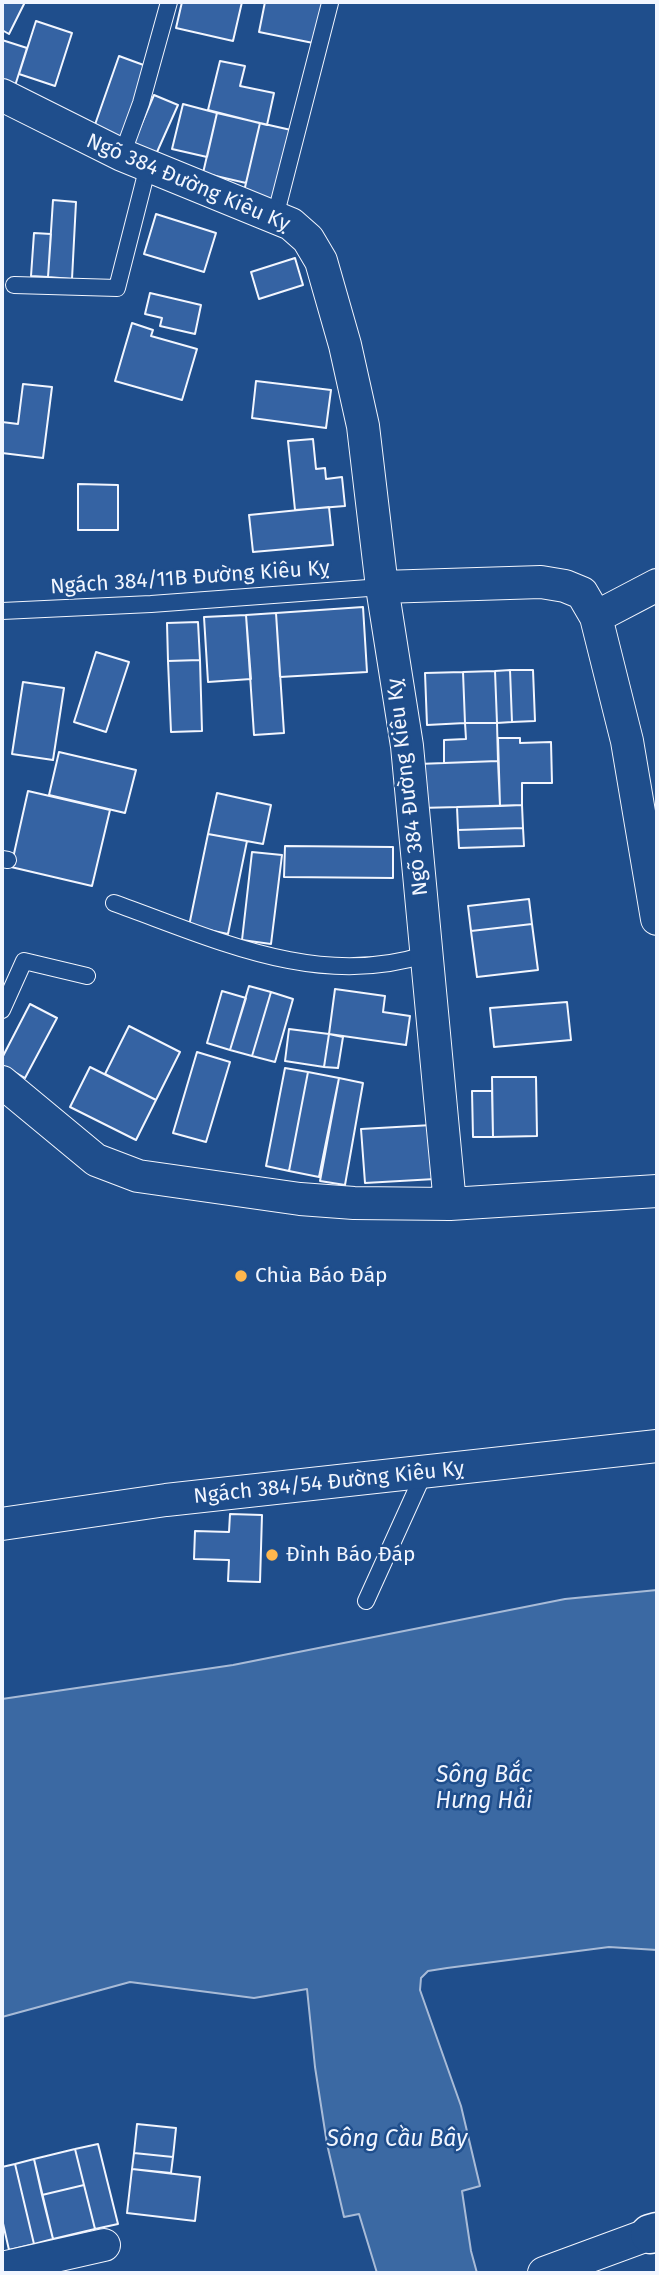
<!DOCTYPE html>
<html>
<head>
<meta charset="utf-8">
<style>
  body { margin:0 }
  #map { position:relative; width:659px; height:2275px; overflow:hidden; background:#1f4e8c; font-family:"Fira Sans",sans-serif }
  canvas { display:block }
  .frame { position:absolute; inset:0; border:4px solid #f2f6ff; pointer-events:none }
</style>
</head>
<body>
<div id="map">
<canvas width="659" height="2275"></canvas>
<div class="frame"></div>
</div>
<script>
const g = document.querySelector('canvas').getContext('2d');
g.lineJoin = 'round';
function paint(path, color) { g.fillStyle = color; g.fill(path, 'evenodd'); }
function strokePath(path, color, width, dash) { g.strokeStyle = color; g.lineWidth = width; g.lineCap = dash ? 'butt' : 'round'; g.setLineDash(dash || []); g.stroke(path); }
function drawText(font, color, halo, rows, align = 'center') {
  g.font = font + ' "Fira Sans",sans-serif'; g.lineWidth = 5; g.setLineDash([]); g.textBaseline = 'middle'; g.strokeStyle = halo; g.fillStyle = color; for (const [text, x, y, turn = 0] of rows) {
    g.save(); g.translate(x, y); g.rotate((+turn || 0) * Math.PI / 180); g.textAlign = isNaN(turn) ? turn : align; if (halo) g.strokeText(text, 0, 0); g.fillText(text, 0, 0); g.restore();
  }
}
const water = new Path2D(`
  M657 1590V1950L609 1947 447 1968 428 1971 421 1978 420 1990 461 2106 480 2186 462 2191 471 2251 477 2273H377L359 2214 344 2217 327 2144 315 2067 307 1989 254 1998 130 1982 2 2017V1699L233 1665 565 1599Z`);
paint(water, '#3b69a3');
strokePath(water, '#a8bbd7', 2);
const building = new Path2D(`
  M2 2H25L9 34 2 30Z
  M182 2H242L233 41 176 28Z
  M265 2H327L318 44 259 32Z
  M36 21 72 33 55 86 19 74Z
  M2 40 27 48 14 89 2 85Z
  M119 56 149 67 121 146 91 136Z
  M220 61 245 66 240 86 274 93 267 125 208 110Z
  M154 95 178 105 153 161 130 151Z
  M183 104 217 113 207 157 172 149Z
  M217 113 260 123 246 183 203 173Z
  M260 123 291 130 273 207 242 200Z
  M53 200 76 202 72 279 48 277Z
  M156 214 216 233 204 272 144 254Z
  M34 233 51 234 48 277 31 276Z
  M295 258 303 285 259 299 251 272Z
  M150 293 201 305 195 334 160 326 162 318 145 314Z
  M132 323 153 330 151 336 197 349 182 400 115 381Z
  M256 381 331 390 326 428 252 418Z
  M23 384 52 387 43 458 2 453V422L18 424Z
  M313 439 316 469 325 468 326 479 342 477 345 506 295 510 288 441Z
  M78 484 118 485V530H78Z
  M329 507 333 545 253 552 249 515Z
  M363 607 367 672 280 677 276 613Z
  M276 613 284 733 254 735 246 615Z
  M246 615 251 679 208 682 204 617Z
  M198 622 200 660 168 661 167 623Z
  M96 652 129 662 106 732 74 722Z
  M200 660 202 731 171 732 168 661Z
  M510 670H533L535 721 512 722Z
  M510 670 512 722 497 723 495 671Z
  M495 671 497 723H465L463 672Z
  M463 672 465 723 427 725 425 673Z
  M23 682 64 688 53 760 12 754Z
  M465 723H497L498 761 444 763V740L466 739Z
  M498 738H520V743L551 742 552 783H522V805L500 806Z
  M59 752 136 770 125 813 49 795Z
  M498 761 500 806 419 808 418 764Z
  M28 791 110 810 92 886 11 867Z
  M217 793 271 805 263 844 208 834Z
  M522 805 523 828 458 830 457 807Z
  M523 828 524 846 459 848 458 830Z
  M208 834 247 841 228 934 189 926Z
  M285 846 393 847V878L284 877Z
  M252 852 282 855 271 944 242 940Z
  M529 899 532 924 471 931 468 906Z
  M532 924 538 970 477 977 471 931Z
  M249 986 271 992 252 1056 230 1050Z
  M335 989 385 996 383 1012 410 1016 406 1045 329 1034Z
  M222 991 246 998 230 1050 207 1043Z
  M271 992 293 999 275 1062 252 1056Z
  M567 1002 571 1040 494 1047 490 1008Z
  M30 1004 57 1018 25 1078 2 1065V1058Z
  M129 1026 180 1052 156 1100 105 1074Z
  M289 1029 329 1034 324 1067 285 1061Z
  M329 1034 343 1037 338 1068 324 1067Z
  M197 1052 230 1062 206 1142 173 1133Z
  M90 1067 156 1100 136 1140 70 1107Z
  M285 1068 308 1072 289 1171 266 1166Z
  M308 1072 339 1078 319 1177 289 1171Z
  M492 1077H536L537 1136 493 1137Z
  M339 1078 363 1083 345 1185 320 1181Z
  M472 1091H492L493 1137H473Z
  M432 1125 435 1179 365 1183 361 1129Z
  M230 1514 262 1515 260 1582 228 1581 229 1560 194 1559 195 1531 229 1532Z
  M137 2124 176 2128 173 2157 134 2153Z
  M98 2144 118 2224 95 2229 75 2149Z
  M75 2149 84 2185 42 2195 34 2159Z
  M134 2153 173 2157 171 2173 132 2169Z
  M34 2159 53 2239 34 2244 15 2164Z
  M15 2164 34 2244 9 2250 2 2219V2167Z
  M132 2169 200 2177 195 2221 127 2213Z
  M84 2185 95 2229 53 2239 42 2195Z`);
paint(building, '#3563a3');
strokePath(building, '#f2f6ff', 2);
const lane = new Path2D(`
  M122 155 141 103 169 2
  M275 217 330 3
  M14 285 117 288 148 166
  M2 611 151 604 382 587
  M2 859 8 860
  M114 903C215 939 319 990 427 954
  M2 1010 24 961 87 976
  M366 1601 424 1473`);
const street = new Path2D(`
  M2 95 122 155 291 224 308 239 321 261 345 345 363 426 382 587 407 746 450 1204 354 1203 300 1199 138 1176 96 1160 2 1082
  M382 587 541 582 565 586 582 593 596 617 627 741 657 919
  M596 617 657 585
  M450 1204 657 1191
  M2 1524 166 1500 657 1446
  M2 2268 104 2245
  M544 2273 650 2234`);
const secondary = new Path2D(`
  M650 2234 657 2232`);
strokePath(lane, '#f2f6ff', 18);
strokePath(street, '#f2f6ff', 34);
strokePath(secondary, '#f2f6ff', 41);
strokePath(lane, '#1f4e8c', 16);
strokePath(street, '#1f4e8c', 32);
strokePath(secondary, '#1f4e8c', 38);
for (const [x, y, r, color] of [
  [241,1276,7,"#ffb74d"],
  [272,1555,7,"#ffb74d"]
]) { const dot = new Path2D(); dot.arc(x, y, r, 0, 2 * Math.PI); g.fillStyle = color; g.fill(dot); strokePath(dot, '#1f4e8c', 2.5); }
drawText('21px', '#f2f6ff', '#1f4e8c', [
  ["Ngõ 384 Đường Kiêu Kỵ",188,183,23],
  ["Ngách 384/11B Đường Kiêu Kỵ",190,578,-4],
  ["Ngõ 384 Đường Kiêu Kỵ",408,787,-97],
  ["Ngách 384/54 Đường Kiêu Kỵ",329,1483,-6]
]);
drawText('21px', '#f2f6ff', '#1f4e8c', [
  ["Chùa Báo Đáp",255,1276],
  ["Đình Báo Đáp",286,1555]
], 'left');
drawText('italic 23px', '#f2f6ff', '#1f4e8c', [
  ["Sông Bắc",484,1776],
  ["Hưng Hải",484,1802],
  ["Sông Cầu Bây",397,2140]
]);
</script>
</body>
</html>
